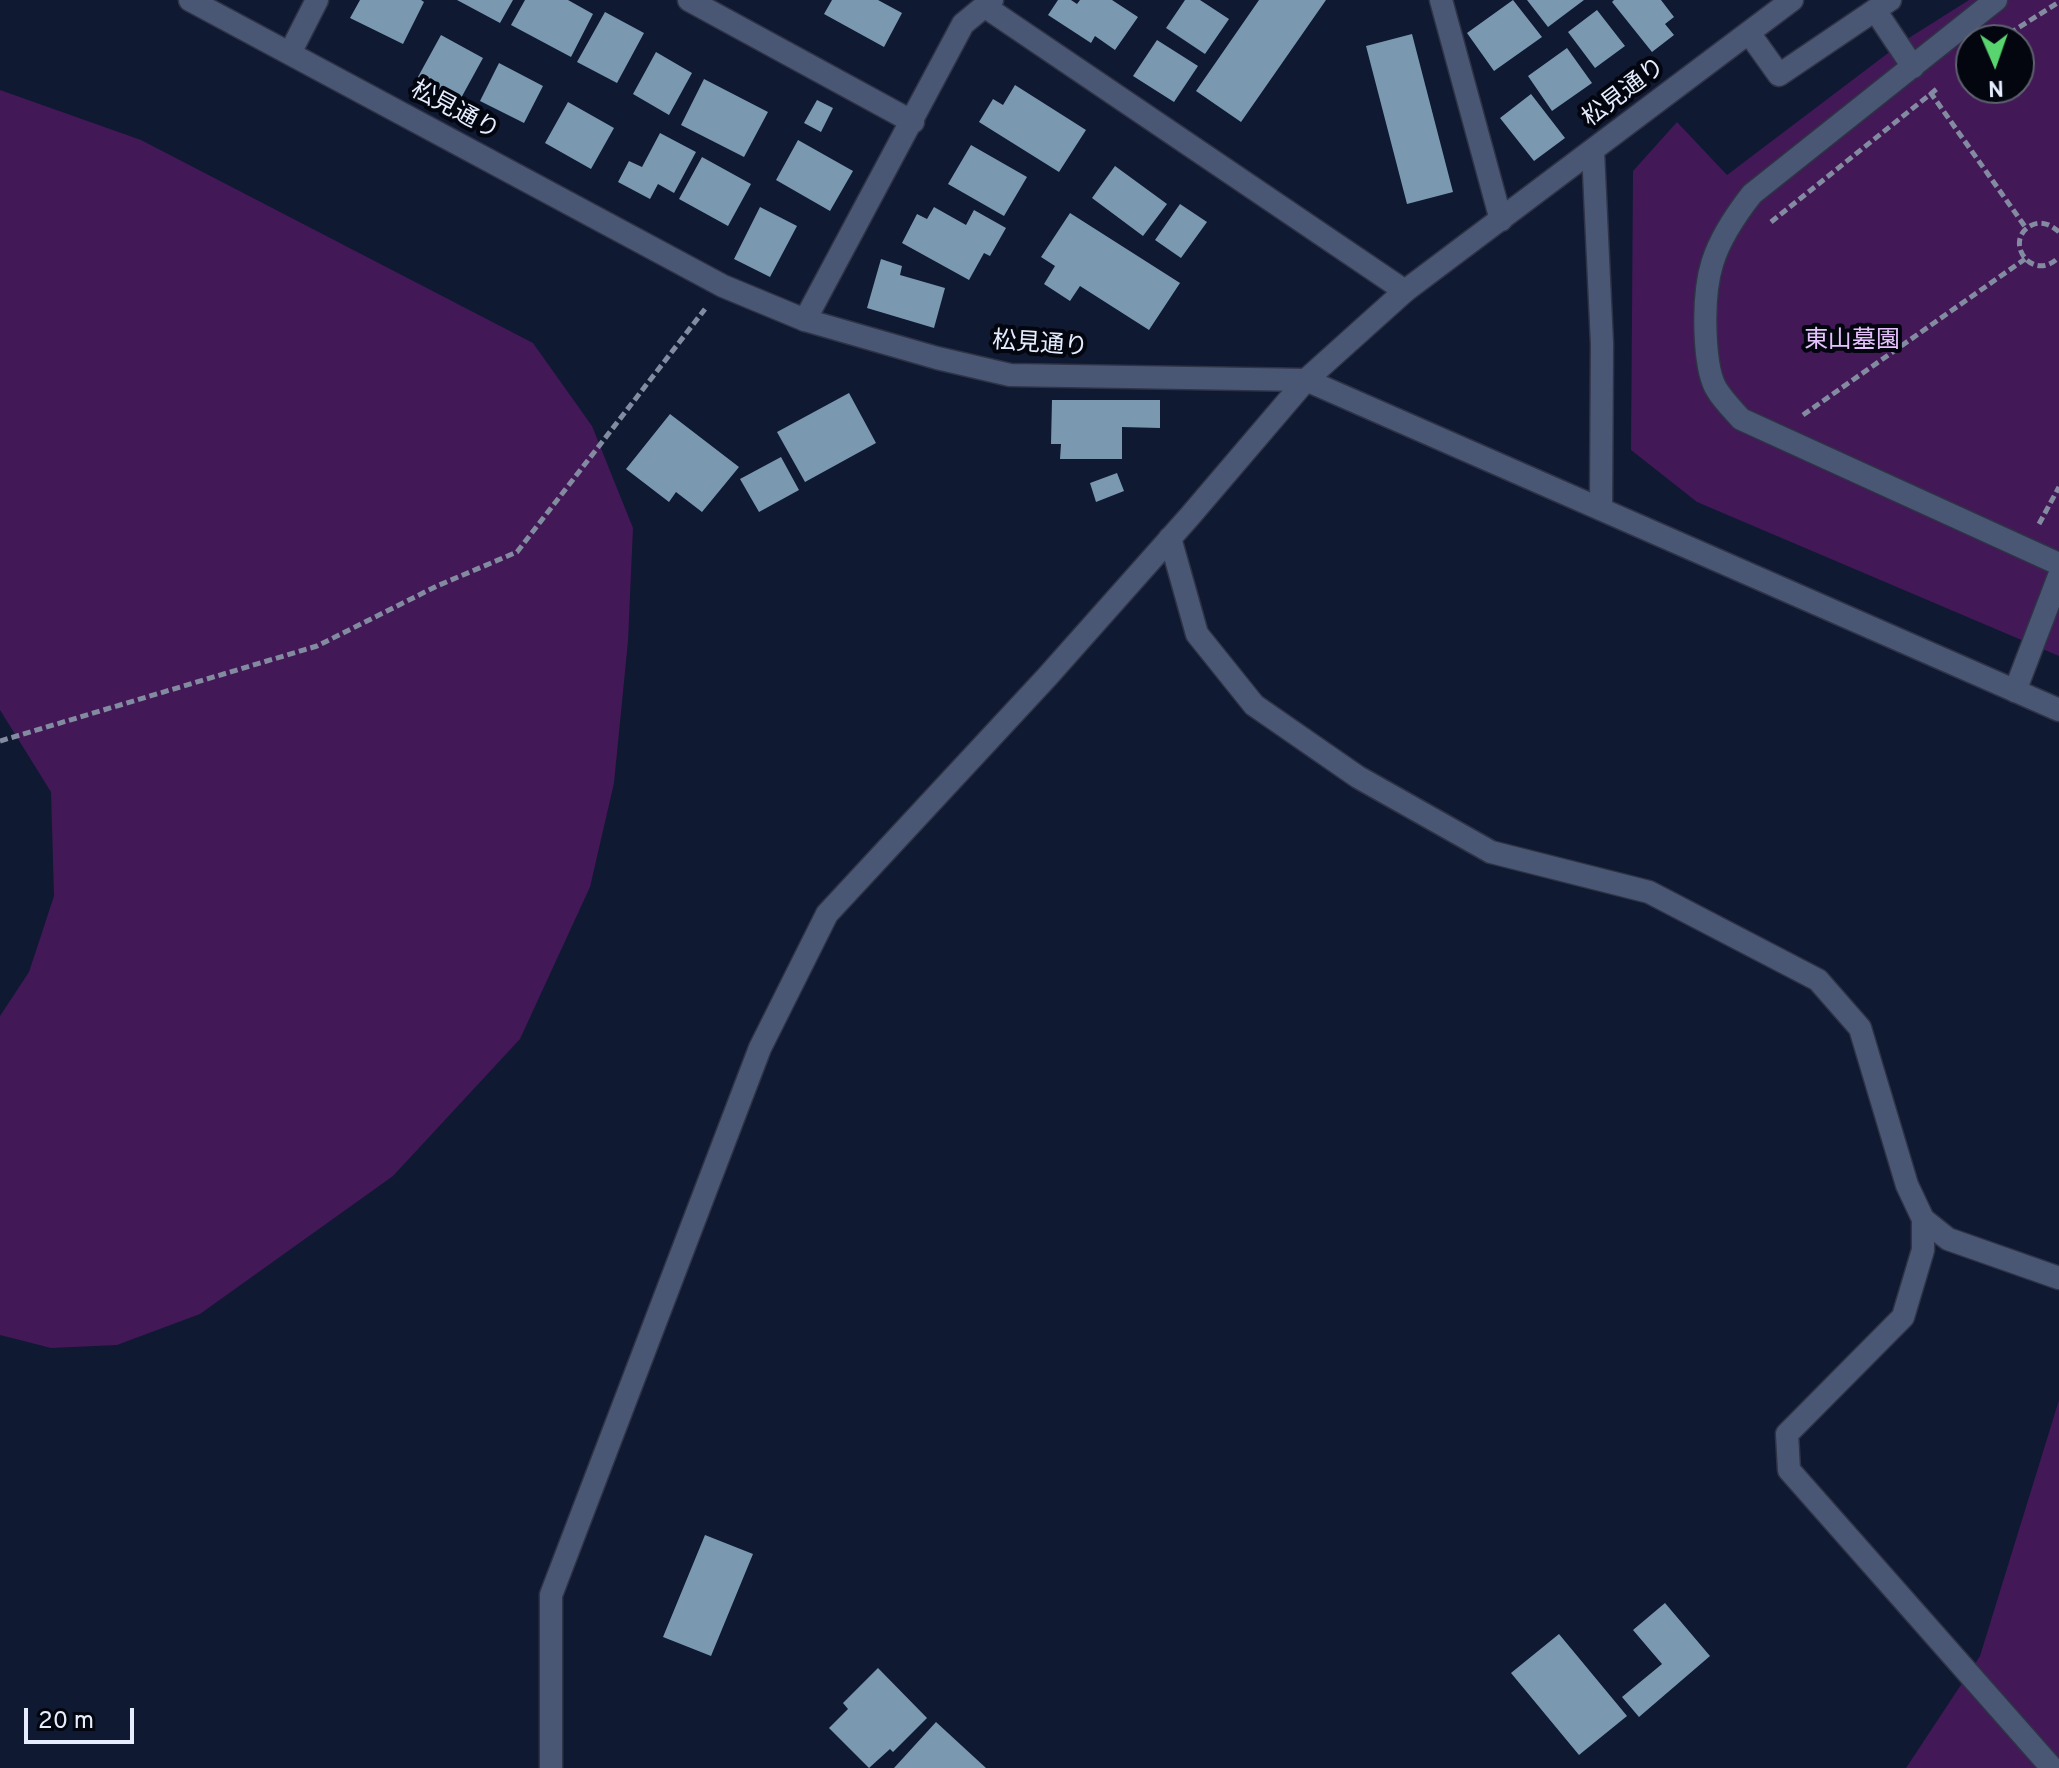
<!DOCTYPE html>
<html>
<head>
<meta charset="utf-8">
<style>
  body { margin:0 }
  #map { position:relative; width:2059px; height:1768px; overflow:hidden; background:#0f1932; font-family:Overpass,sans-serif }
  canvas { display:block }
  .north { position:absolute; left:1955px; top:24px; width:80px; height:80px; box-sizing:border-box; background:#03050f; border:2px solid #5d626f; border-radius:50%; rotate:178deg; font-size:22px; font-weight:700; line-height:32px; text-align:center; color:#e5edfe }
  .north::after { content:''; display:block; margin:auto; width:28px; height:36px; background:#58d56f; clip-path:polygon(50% 0,100% 100%,50% 72%,0 100%) }
  .scale { position:absolute; left:24px; top:1708px; width:110px; height:36px; box-sizing:border-box; border:4px solid #e5edfe; border-top:0; padding-left:10px; font-size:24px; line-height:28px; white-space:nowrap; color:#e5edfe; -webkit-text-stroke:6px #03050f; paint-order:stroke }
</style>
</head>
<body>
<div id="map">
<canvas width="2059" height="1768"></canvas>
<div class="north">N</div>
<div class="scale">20 m</div>
</div>
<script>
const g = document.querySelector('canvas').getContext('2d');
g.lineJoin = 'round';
function paint(path, color) { g.fillStyle = color; g.fill(path, 'evenodd'); }
function strokePath(path, color, width, dash) { g.strokeStyle = color; g.lineWidth = width; g.lineCap = dash ? 'butt' : 'round'; g.setLineDash(dash || []); g.stroke(path); }
function drawText(font, color, halo, rows, align = 'center') {
  g.font = font + ' Overpass,"Noto Sans JP",sans-serif'; g.lineWidth = 8; g.setLineDash([]); g.textBaseline = 'middle'; g.strokeStyle = halo; g.fillStyle = color; for (const [text, x, y, turn = 0] of rows) {
    g.save(); g.translate(x, y); g.rotate((+turn || 0) * Math.PI / 180); g.textAlign = isNaN(turn) ? turn : align; if (halo) g.strokeText(text, 0, 0); g.fillText(text, 0, 0); g.restore();
  }
}
paint(new Path2D(`
  M1969 0H2059V656L1697 502 1631 450 1633 171 1677 122 1727 175 1904 41ZM1971 40H2019V88H1971Z
  M0 90 141 140 533 343 592 426 633 528 628 641 614 783 590 887 520 1039 393 1176 200 1314 117 1345 51 1348 0 1335V1016L29 972 54 896 51 792 0 710Z
  M2059 1400V1768H1906L1980 1656Z`), '#421857');
paint(new Path2D(`
  M360 0H421L424 2 403 44 350 18Z
  M457 0H513L500 23Z
  M525 0H568L593 14 571 57 511 25Z
  M832 0H878L902 13 884 47 824 14Z
  M1058 0H1071L1077 4 1080 0H1112L1138 17 1115 50 1095 36 1091 43 1048 15Z
  M1185 0H1200L1229 19 1205 54 1166 28Z
  M1259 0H1326L1241 122 1196 91Z
  M1513 0 1542 37 1494 71 1467 33Z
  M1527 0H1584L1548 27Z
  M1614 0H1661L1674 17 1665 24 1674 35 1652 52 1612 2Z
  M1597 10 1625 46 1595 68 1568 32Z
  M605 12 644 33 617 83 577 62Z
  M1412 34 1453 192 1407 204 1366 46Z
  M441 35 483 58 455 109 413 86Z
  M1157 40 1198 66 1174 102 1133 76Z
  M1567 48 1592 83 1552 111 1528 76Z
  M656 52 692 73 669 115 633 94Z
  M499 63 543 86 524 123 480 101Z
  M704 79 768 112 744 157 681 125Z
  M1015 85 1086 130 1059 172 979 122 993 99 1003 105Z
  M1531 94 1565 138 1534 161 1500 118Z
  M817 100 833 108 821 132 804 123Z
  M568 102 614 128 591 169 545 143Z
  M660 133 696 152 674 193 658 184 650 199 618 182 629 161 642 167Z
  M798 140 853 171 830 211 776 180Z
  M971 145 1027 177 1004 216 948 184Z
  M702 157 751 184 728 226 679 199Z
  M1115 166 1167 204 1143 236 1092 198Z
  M1180 204 1207 222 1181 258 1155 240Z
  M760 207 797 226 770 277 734 259Z
  M934 207 966 225 974 210 1006 228 990 256 984 253 969 280 902 243 917 214 927 219Z
  M1070 213 1180 283 1149 330 1080 286 1070 301 1044 284 1055 266 1041 257Z
  M881 259 902 266 900 275 945 288 934 328 867 308Z
  M849 393 876 443 805 482 777 432Z
  M1052 400H1160V428L1122 427V459H1060L1061 444H1051Z
  M670 414 739 467 702 512 676 492 669 502 626 469Z
  M781 457 799 490 759 512 740 479Z
  M1117 473 1124 491 1096 502 1090 483Z
  M705 1535 753 1554 711 1656 663 1637Z
  M1665 1603 1710 1656 1639 1717 1622 1697 1662 1664 1633 1630Z
  M1559 1634 1627 1716 1579 1755 1511 1673Z
  M878 1668 927 1718 893 1752 890 1749 869 1768 829 1728 848 1709 843 1703Z
  M936 1722 986 1768H894Z`), '#7a99b1');
const service = new Path2D(`
  M1996 0 1752 194C1712 245 1702 276 1706 342 1707 357 1709 378 1717 390 1723 400 1733 410 1741 419L2059 564
  M1875 10 1913 67
  M1749 33 1779 75 1890 0
  M1170 538 1197 634 1254 705 1358 777 1491 852 1649 892 1818 980 1860 1028 1907 1185 1923 1219 1948 1239 2059 1278
  M2015 691 2059 576
  M1923 1219V1250L1903 1317 1787 1434 1789 1470 2052 1768`);
const minor = new Path2D(`
  M689 0 913 122
  M1441 0 1501 220
  M984 6 1405 291
  M290 53 317 0
  M805 320 963 24 992 0
  M551 1768V1595L760 1048 827 914 1047 677 1190 516 1306 380`);
const tertiary = new Path2D(`
  M190 0 723 286 805 320 937 358 1010 375 1306 380 1405 291 1792 0
  M1593 151 1602 344 1601 509
  M1306 380 2059 710`);
strokePath(service, '#2f3346', 25);
strokePath(minor, '#2f3346', 25);
strokePath(tertiary, '#2f3346', 25);
strokePath(new Path2D(`
  M1999 40 2059 2
  M1930 92 2026 228
  M1771 222 1938 88
  M2059 232C2050 224 2041 220 2030 226 2003 242 2033 284 2059 257
  M1803 415 2025 259
  M2039 524 2059 487
  M0 741 317 646 437 586 517 552 705 309`), '#828ba0', 5, [8, 4]);
strokePath(service, '#4a5774', 22);
strokePath(minor, '#4a5774', 22);
strokePath(tertiary, '#4a5774', 22);
drawText('24px', '#e5edfe', '#03050f', [
  ["松見通り",1625,94,-37],
  ["松見通り",454,112,28],
  ["松見通り",1040,346,4]
]);
drawText('24px', '#e6c2fc', '#03050f', [
  ["東山墓園",1852,342]
]);
</script>
</body>
</html>
